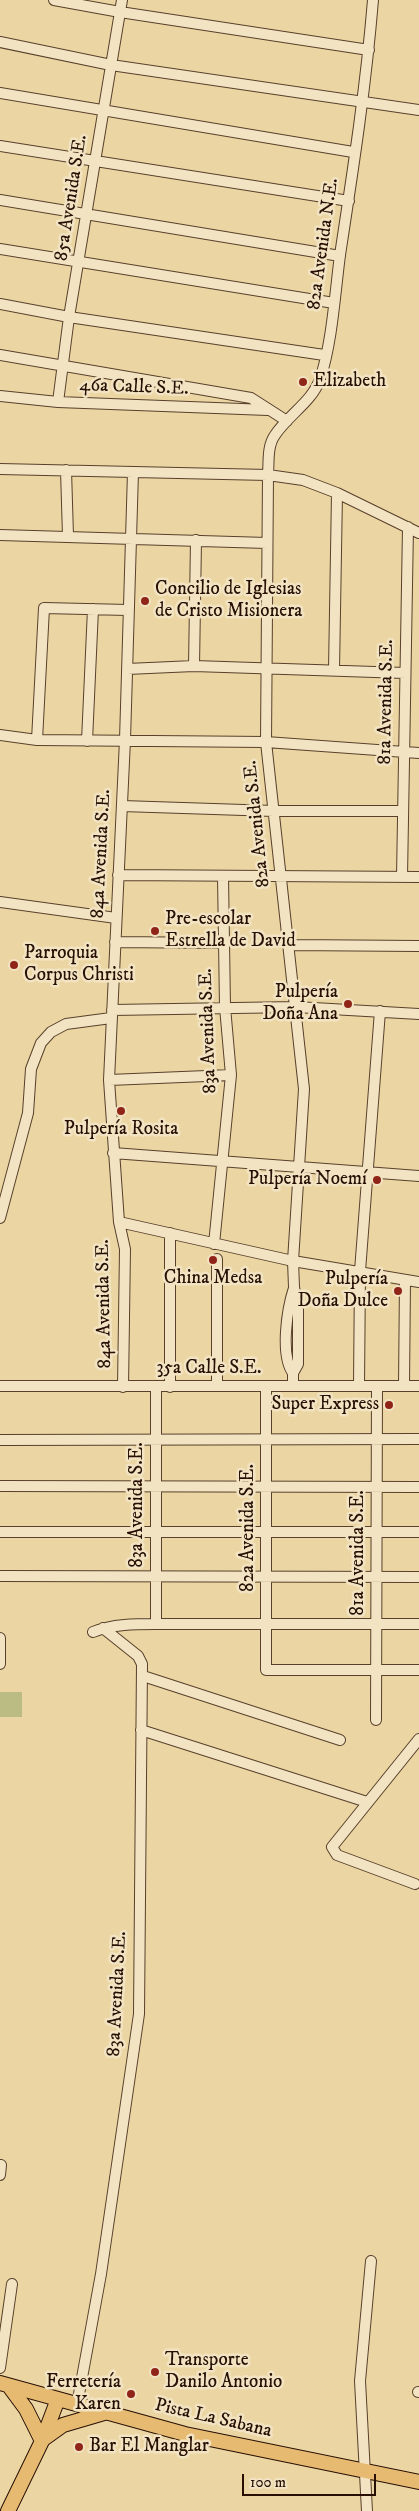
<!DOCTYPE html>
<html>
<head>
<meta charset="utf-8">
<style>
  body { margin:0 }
  #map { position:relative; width:419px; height:2511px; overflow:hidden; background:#ebd5a2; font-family:"IM FELL DW Pica",serif }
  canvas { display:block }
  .scale { position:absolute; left:242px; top:2474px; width:134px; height:22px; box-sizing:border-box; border:2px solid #270f04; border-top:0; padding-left:6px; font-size:15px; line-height:18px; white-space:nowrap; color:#270f04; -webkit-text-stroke:4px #f2e4c3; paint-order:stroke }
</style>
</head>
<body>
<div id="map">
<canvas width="419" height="2511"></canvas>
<div class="scale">100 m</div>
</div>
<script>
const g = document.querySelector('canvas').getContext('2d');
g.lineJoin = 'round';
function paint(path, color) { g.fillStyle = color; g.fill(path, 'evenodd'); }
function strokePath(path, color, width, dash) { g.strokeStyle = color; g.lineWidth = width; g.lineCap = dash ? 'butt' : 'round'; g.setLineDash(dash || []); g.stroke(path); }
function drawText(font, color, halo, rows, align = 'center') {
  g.font = font + ' "IM FELL DW Pica",serif'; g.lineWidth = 5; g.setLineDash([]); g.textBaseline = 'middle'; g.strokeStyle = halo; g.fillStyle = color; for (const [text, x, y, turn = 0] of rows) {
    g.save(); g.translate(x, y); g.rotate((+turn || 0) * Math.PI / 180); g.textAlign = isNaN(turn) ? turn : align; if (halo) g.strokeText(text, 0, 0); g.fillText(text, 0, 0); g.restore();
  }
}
paint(new Path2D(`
  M0 1692H22V1717H0Z`), '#babc83');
const minor = new Path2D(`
  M54 0 120 12 369 50
  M0 42 111 65 419 110
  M0 93 353 152
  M0 146 349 201
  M0 200 340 256
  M0 249 334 303
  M0 304 69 317 324 355
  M0 355 251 398 287 421
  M0 396 58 402 268 410
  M58 402 69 317 122 0
  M0 469 268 475 303 480 337 493 419 533
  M66 470 68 536
  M0 535 267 543
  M194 666 196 540
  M127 669 194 666 405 673
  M334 670 337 493
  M0 735 37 740 266 742 419 753
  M37 740 44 608 128 610
  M87 741 93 609
  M122 806 274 811H403
  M118 875 419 877
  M402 877 408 527
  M0 902 116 918
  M115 942 223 943
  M289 945 419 946
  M112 1010 296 1007 419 1014
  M109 1080 231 1075
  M113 1153 419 1176
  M0 1218 28 1113 31 1069 41 1043 51 1032 66 1024 111 1018
  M119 1222 293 1261 419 1282
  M214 1244 231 1075 225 1007 223 876
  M293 1373C280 1355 287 1309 294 1288
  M0 1386H419
  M217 1386V1259
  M266 1386V1670H419
  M293 1386V1373L298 1364V1310L294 1287 293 1261 304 1089 266 742 268 475C269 462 267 446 275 435 288 415 312 402 320 379 332 344 335 293 340 255 353 170 366 86 373 0
  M359 1386 360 1271 380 1011
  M404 1386 405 1280
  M123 1387 125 1249 119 1222 109 1080 125 740 133 472
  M170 1387V1233
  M0 1440 419 1439
  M0 1486 419 1487
  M0 1532H419
  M0 1576 419 1577
  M156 1624V1387
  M93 1632C113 1624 135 1624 156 1624H419
  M0 1638V1664
  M143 1676 340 1740
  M376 1720 377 1386
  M141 1730 367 1802
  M415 1884 337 1855 332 1847 419 1739
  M0 2175 1 2165
  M0 2368 12 2284
  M418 2392H419
  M77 2405 101 2274 139 2014 142 1664 138 1656 103 1628
  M367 2511 360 2381 371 2261`);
const major = new Path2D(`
  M0 2383 185 2434 419 2482
  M9 2386 26 2409 42 2441
  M42 2440 63 2425 104 2413
  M8 2511 42 2441 58 2399`);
strokePath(minor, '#58402c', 12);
strokePath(major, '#270f04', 16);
strokePath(minor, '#f2e4c3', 10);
strokePath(major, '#e6ba71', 14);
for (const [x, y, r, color] of [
  [303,382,5,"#8f2418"],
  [145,601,5,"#8f2418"],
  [155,931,5,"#8f2418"],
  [14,965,5,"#8f2418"],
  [348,1004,5,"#8f2418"],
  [121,1111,5,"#8f2418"],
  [377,1180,5,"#8f2418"],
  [213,1260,5,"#8f2418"],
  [398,1291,5,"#8f2418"],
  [389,1405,5,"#8f2418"],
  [155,2372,5,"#8f2418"],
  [131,2394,5,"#8f2418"],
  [79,2447,5,"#8f2418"]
]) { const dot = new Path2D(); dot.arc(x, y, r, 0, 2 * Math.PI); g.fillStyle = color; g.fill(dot); strokePath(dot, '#f2e4c3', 2); }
drawText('19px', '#270f04', '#f2e4c3', [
  ["85a Avenida S.E.",72,198,-81],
  ["82a Avenida N.E.",324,244,-82],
  ["46a Calle S.E.",134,388,2],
  ["81a Avenida S.E.",387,702,-89],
  ["82a Avenida S.E.",258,824,-96],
  ["84a Avenida S.E.",102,854,-87],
  ["83a Avenida S.E.",209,1031,-92],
  ["84a Avenida S.E.",105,1304,-91],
  ["35a Calle S.E.",209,1369],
  ["83a Avenida S.E.",138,1505,-90],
  ["82a Avenida S.E.",249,1528,-90],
  ["81a Avenida S.E.",359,1553,-90],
  ["83a Avenida S.E.",118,1994,-87],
  ["Pista La Sabana",213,2419,13]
]);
drawText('19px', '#270f04', '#f2e4c3', [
  ["Elizabeth",313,382],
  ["Concilio de Iglesias",155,590],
  ["de Cristo Misionera",155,612],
  ["Pre-escolar",165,920],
  ["Estrella de David",165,942],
  ["Parroquia",24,954],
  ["Corpus Christi",24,976],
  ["Pulpería",338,993,"right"],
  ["Doña Ana",338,1015,"right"],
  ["Pulpería Rosita",121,1130,"center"],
  ["Pulpería Noemí",367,1180,"right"],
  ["China Medsa",213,1279,"center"],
  ["Pulpería",388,1280,"right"],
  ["Doña Dulce",388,1302,"right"],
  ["Super Express",379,1405,"right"],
  ["Transporte",165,2361],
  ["Danilo Antonio",165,2383],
  ["Ferretería",121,2383,"right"],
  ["Karen",121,2405,"right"],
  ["Bar El Manglar",89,2447]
], 'left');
</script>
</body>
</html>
